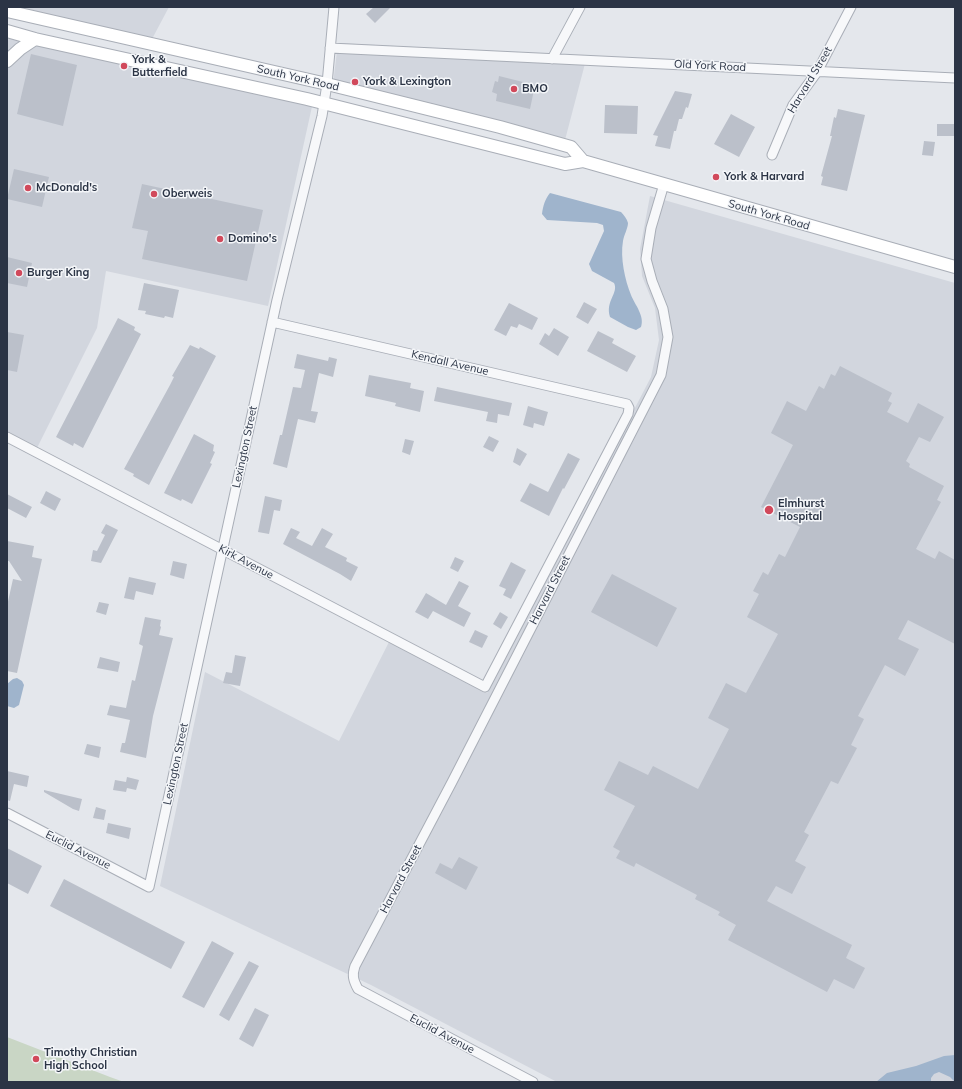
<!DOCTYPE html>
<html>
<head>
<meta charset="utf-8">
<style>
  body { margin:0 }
  #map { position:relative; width:962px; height:1089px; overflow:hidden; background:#e4e7ec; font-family:Mulish,sans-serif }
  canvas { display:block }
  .frame { position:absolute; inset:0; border:8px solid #2b3445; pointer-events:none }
</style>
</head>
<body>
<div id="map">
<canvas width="962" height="1089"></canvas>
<div class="frame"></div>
</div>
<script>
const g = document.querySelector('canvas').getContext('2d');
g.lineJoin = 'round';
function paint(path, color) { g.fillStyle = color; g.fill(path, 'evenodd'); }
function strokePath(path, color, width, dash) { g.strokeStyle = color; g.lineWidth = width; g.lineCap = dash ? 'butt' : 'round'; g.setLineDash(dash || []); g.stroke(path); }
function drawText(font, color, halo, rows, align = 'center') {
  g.font = font + ' Mulish,sans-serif'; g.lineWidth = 3; g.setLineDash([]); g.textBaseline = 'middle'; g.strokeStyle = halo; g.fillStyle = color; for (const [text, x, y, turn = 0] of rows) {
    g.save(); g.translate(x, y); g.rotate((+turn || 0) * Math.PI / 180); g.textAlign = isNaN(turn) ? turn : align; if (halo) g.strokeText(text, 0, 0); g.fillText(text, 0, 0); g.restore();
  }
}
paint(new Path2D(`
  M19 7H169L152 39Z
  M9 37 313 102 268 306 106 271 97 328 37 448 7 432V45Z
  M338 43 587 56 565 140 333 84Z
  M650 196 955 283V1082H557L371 985 160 886 205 672 339 741 389 642 487 693 651 377 659 340 655 308 642 276 640 249Z`), '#d2d6de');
paint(new Path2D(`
  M7 1037 110 1077 124 1082H7Z`), '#c9d6c5');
paint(new Path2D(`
  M550 193 621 212C624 215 627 219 628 223 628 228 624 235 623 241 620 258 625 280 631 295 635 305 645 316 641 327L636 330 628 327 610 317C605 301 619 293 614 283L592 271 589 264 604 231 603 225 597 223 547 220 542 214C543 206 545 199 550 193Z
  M17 678 22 681 24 685 19 705 14 708 7 706V684L13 679Z
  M955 1055V1082L950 1077 939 1072 934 1074 931 1078V1082H876L887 1073 916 1066 944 1056Z`), '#9fb4cc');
paint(new Path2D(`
  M374 7H391L375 23 366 14Z
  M31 54 77 65 63 126 17 114Z
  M499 76 535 85 530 109 496 101 497 94 492 92 495 81 498 82Z
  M675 91 692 94 688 108 686 107 682 119H679L676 131H674L670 149 655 146 658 136 653 135Z
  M605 105 638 106 637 134 604 133Z
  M838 109 865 115 847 191 821 185 823 177 821 176 832 136H830L834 117 836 118Z
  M731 114 755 127 739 157 714 144Z
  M937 124H955V136H937Z
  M924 141 935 142 933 156 922 155Z
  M14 169 49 177 42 207 7 199Z
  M142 184 263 210 247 281 142 259 148 231 132 228Z
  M7 257 32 263 27 287 7 283Z
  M144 283 179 290 173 318 165 316 164 318 145 314 146 311 138 310Z
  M584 302 597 309 588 324 576 317Z
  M509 303 538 318 532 330 519 324 517 328 511 326 506 336 494 330Z
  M118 318 135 327 134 330 141 334 83 448 74 443 73 446 56 437Z
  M554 328 569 337 558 356 539 344 545 333 549 336Z
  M598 331 614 339 612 343 636 356 627 372 587 351Z
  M7 332 24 335 17 372 7 370Z
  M190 345 199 349 200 347 216 356 149 485 133 476 134 474 124 469 170 385 174 377 172 376Z
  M297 354 328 361 329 357 337 359 333 377 319 373 311 411 318 412 315 423 298 419 287 468 273 464 280 435H282L293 387 301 388 305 370 294 368Z
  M840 366 892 393 888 401 892 403 887 412 908 423 918 403 944 417 930 442 919 437 906 461 910 464 909 467 944 486 937 500 941 502 916 549 935 559 939 551 955 560V644L908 620 898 639 919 649 905 676 885 665 858 716 864 719 851 745 857 748 838 784 831 781 804 832 809 835 795 861 806 867 792 894 776 886 767 901 852 945 846 958 865 968 854 989 834 979 827 992 728 940 736 925 718 915 720 912 695 899 697 895 636 863 634 867 616 858 620 851 613 847 635 806 604 790 619 761 648 775 653 766 698 789 729 729 708 718 726 683 746 693 778 634 747 617 759 594 753 591 763 572 768 575 779 554 785 557 800 527 761 507 793 445 771 433 787 401 806 411 819 386 824 389 831 374 835 376Z
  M369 375 411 383 410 388 424 391 420 412 395 406 396 403 365 396Z
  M437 387 512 403 509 416 498 414 497 423 486 421 488 412 434 401Z
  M528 406 548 412 544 426 534 423 533 428 523 425Z
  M194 434 214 445 213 451 215 452 210 463 212 464 192 504 182 499 181 501 164 493Z
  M489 436 499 441 493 452 483 447Z
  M405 439 414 441 410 455 402 452Z
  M517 448 527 454 520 466 513 462Z
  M568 453 580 459 564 489 563 488 549 516 520 501 530 483 548 492Z
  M46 491 61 499 55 511 40 503Z
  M7 494 32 507 26 518 7 508Z
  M265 496 282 500 280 511 274 510 269 534 258 532Z
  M106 524 118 530 101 563 91 561 93 550 97 551 105 535 101 533Z
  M291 528 300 532 296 538 312 546 322 528 333 534 325 547 347 558 346 561 358 567 351 581 340 574 283 544Z
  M7 541 34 546 32 557 42 559 17 673 7 671V606L13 579 22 581 9 561H7Z
  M455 557 464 561 458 572 450 568Z
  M173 561 187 564 184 579 170 575Z
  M511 562 526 570 511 599 503 595 506 589 499 586Z
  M612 574 677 608 657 647 591 612Z
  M129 577 156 583 153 595 136 591 134 600 124 598Z
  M459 581 469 586 458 606 471 613 464 627 433 611 428 619 415 612 426 593 446 605Z
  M99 602 109 604 106 615 96 612Z
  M500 612 508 617 501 629 493 624Z
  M145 617 161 620 160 626 161 627 159 635 173 638 153 716 146 758 120 752 122 743H125L130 720 107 715 110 705 126 708 132 680 135 681 143 646 139 644Z
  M475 630 488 636 482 648 469 642Z
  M235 655 246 657 240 686 223 683 226 672 232 673Z
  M100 657 120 662 118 672 97 668Z
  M87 744 101 747 99 758 84 754Z
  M7 771 29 776 27 787 14 784 10 801 7 800Z
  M127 777 139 780 136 790 127 788 126 792 113 790 115 780 126 782Z
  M44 790 82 799 79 811 73 809 44 792Z
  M96 807 106 810 104 820 93 818Z
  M108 823 131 828 129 839 106 833Z
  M7 848 42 866 28 894 7 883Z
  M459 857 478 867 466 890 435 873 440 863 452 869Z
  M64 879 185 942 171 969 50 906Z
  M212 941 234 953 204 1008 182 997Z
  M249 961 259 966 229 1021 219 1015Z
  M255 1008 269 1015 253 1047 239 1039Z`), '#bbc0ca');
const minor = new Path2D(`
  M330 48 955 78
  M552 59 580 7
  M772 155 793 105 817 72 851 7
  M7 437 485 687 628 414 629 408 627 404 272 322
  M7 813 149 887 277 300 322 116 327 84 334 7
  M533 1082 358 989C353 980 352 975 355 966L452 782 661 375 668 337 663 309 652 281 646 259 651 228 664 184`);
const secondary = new Path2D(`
  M7 11 327 84 500 127 571 147 583 161
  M7 31 35 39 307 99 565 164 583 161 955 267
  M7 61 20 49 35 39`);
strokePath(minor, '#a9aeb7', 11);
strokePath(secondary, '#a9aeb7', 14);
strokePath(minor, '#f7f8fa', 9);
strokePath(secondary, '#fff', 12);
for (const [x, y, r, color] of [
  [124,66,4,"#d1495b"],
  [355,82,4,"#d1495b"],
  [514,89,4,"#d1495b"],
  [716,177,4,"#d1495b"],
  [28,188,4,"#d1495b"],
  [154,194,4,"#d1495b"],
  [220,239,4,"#d1495b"],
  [19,273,4,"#d1495b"],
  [769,510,5,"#d1495b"],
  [36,1059,4,"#d1495b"]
]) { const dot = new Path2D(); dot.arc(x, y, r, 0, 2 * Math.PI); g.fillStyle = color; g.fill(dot); strokePath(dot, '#f4f6f9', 1.5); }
drawText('bold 11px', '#2b3445', '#f4f6f9', [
  ["York &",132,60],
  ["Butterfield",132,73],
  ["York & Lexington",363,82],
  ["BMO",522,89],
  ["York & Harvard",724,177],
  ["McDonald's",36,188],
  ["Oberweis",162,194],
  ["Domino's",228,239],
  ["Burger King",27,273],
  ["Elmhurst",778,504],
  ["Hospital",778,517],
  ["Timothy Christian",44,1053],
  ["High School",44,1066]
], 'left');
drawText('11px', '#2b3445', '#f4f6f9', [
  ["Old York Road",710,66,3],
  ["South York Road",298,78,13],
  ["Harvard Street",810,80,-59],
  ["South York Road",769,215,16],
  ["Kendall Avenue",450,363,13],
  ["Lexington Street",245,447,-78],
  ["Kirk Avenue",246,562,28],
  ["Harvard Street",550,590,-63],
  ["Lexington Street",176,764,-78],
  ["Euclid Avenue",78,850,27],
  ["Harvard Street",401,879,-62],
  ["Euclid Avenue",442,1034,28]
]);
</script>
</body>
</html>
